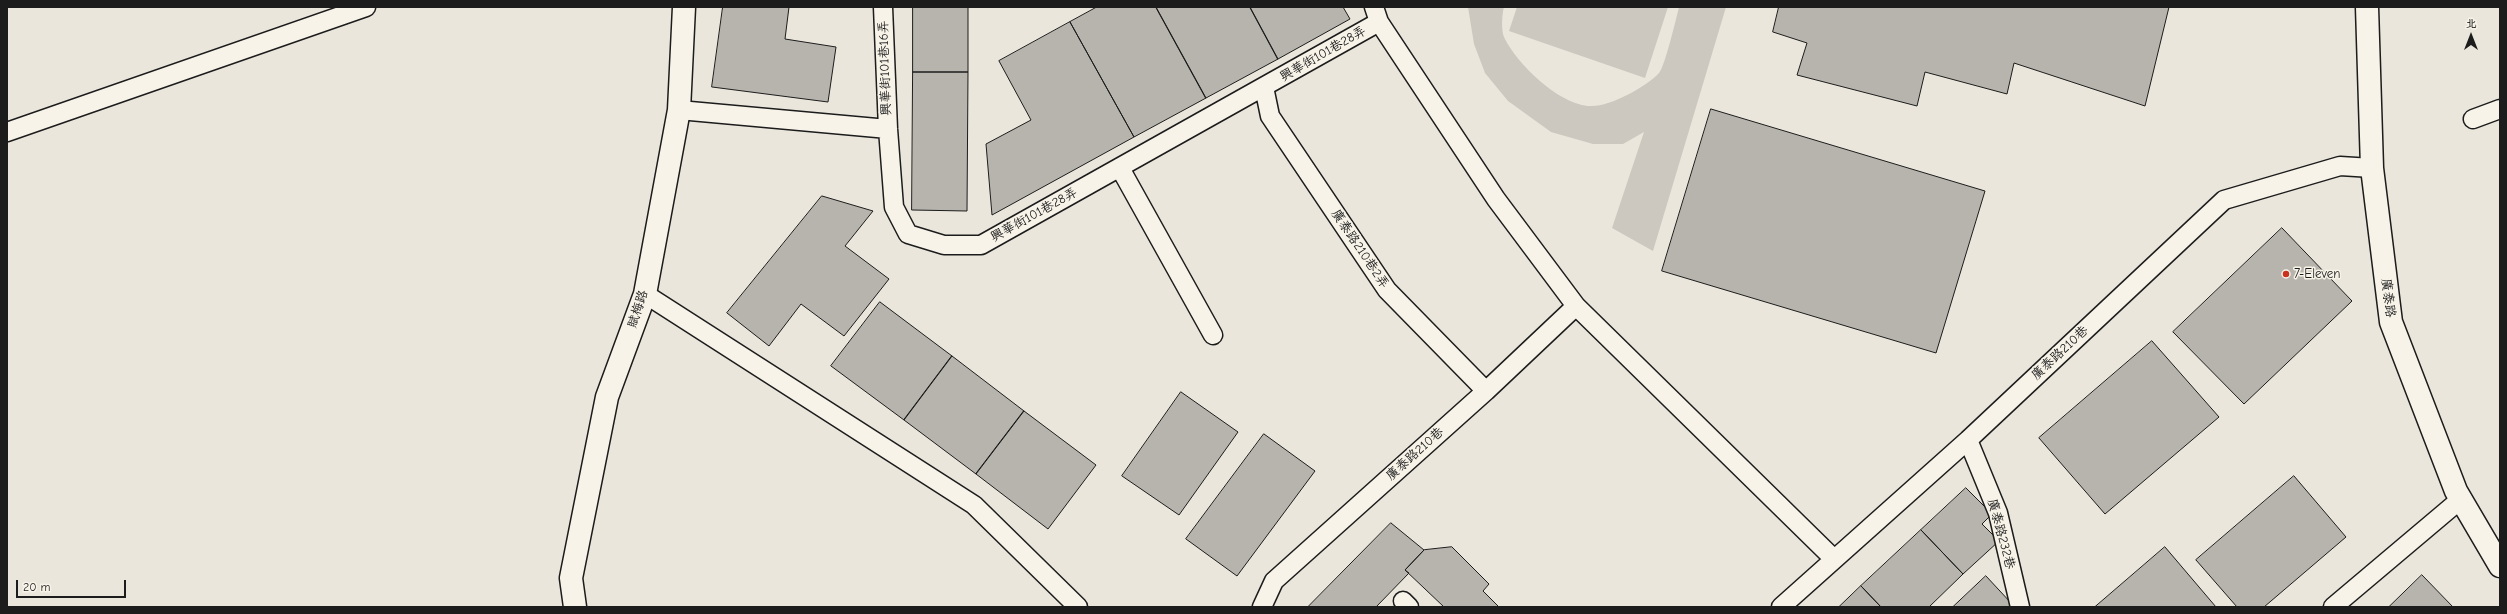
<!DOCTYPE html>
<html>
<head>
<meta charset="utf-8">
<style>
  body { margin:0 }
  #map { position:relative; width:2507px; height:614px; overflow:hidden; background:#eae6dc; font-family:"Comic Neue","LXGW WenKai TC",sans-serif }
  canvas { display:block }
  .frame { position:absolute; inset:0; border:8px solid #1c1c1c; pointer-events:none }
  .north { position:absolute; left:2451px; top:16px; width:40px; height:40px; -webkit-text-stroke:3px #f7f3e8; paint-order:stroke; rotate:0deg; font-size:11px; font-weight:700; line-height:16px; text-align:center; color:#1c1c1c }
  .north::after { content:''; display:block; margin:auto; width:14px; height:18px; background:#1c1c1c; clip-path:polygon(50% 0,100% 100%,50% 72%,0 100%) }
  .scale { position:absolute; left:16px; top:580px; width:110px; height:18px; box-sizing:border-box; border:2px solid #1c1c1c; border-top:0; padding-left:5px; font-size:12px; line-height:14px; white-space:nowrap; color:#1c1c1c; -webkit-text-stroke:3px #f7f3e8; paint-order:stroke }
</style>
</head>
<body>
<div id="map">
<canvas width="2507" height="614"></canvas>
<div class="frame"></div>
<div class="north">北</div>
<div class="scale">20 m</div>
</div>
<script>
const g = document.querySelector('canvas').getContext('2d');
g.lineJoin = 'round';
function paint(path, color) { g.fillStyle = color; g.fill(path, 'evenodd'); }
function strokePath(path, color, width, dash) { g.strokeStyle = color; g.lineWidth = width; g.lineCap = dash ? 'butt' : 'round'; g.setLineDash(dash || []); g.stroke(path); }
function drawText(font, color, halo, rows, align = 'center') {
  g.font = font + ' "Comic Neue","LXGW WenKai TC",sans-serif'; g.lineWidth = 3; g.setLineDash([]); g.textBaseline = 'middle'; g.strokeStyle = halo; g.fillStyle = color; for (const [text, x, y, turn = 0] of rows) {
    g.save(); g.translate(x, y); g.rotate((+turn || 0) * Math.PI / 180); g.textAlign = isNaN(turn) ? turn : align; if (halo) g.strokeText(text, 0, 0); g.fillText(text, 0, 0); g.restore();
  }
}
paint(new Path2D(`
  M1468 7H1504C1502 14 1501 30 1504 37 1516 63 1561 107 1592 106 1611 106 1646 87 1659 73 1665 66 1676 19 1679 7H1726L1653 251 1612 228 1644 132 1623 144H1593L1551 132 1508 101 1485 73 1474 44Z
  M1517 7H1668L1645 78 1509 31Z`), '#ccc8c0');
const building = new Path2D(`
  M723 7H789L785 39 836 47 828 102 712 87Z
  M913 7H968V72H913Z
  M1097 7H1156L1206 98 1134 137 1070 22Z
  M1156 7H1250L1278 59 1206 98Z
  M1250 7H1343L1350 19 1278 59Z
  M1779 7H2169L2145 106 2014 63 2007 94 1925 72 1917 106 1797 75 1807 43 1773 32Z
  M1070 22 1134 137 992 215 986 144 1031 120 999 61Z
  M913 72H968L967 211 912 210Z
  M1711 109 1985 191 1936 353 1662 271Z
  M822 196 873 211 845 246 889 279 844 336 801 304 769 346 727 313Z
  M2282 228 2352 301 2244 404 2173 332Z
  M880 302 952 356 904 420 831 366Z
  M2152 341 2219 417 2105 514 2039 438Z
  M952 356 1024 411 976 474 904 420Z
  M1181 392 1238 432 1179 515 1122 476Z
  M1024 411 1096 465 1048 529 976 474Z
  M1264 434 1315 471 1237 576 1186 539Z
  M2294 476 2346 537 2264 607H2237L2196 560Z
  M1966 488 1992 514 1982 524 1999 541 1963 574 1921 530Z
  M1391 523 1424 550 1405 570 1409 573 1376 607H1308Z
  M1921 530 1963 574 1929 607H1881L1861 586Z
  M1452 547 1489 584 1483 591 1499 607H1444L1405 570 1424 550Z
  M2165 547 2216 607H2095Z
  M2422 575 2453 607H2389Z
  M1986 576 2012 604 2009 607H1953Z
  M1861 586 1881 607H1839Z`);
paint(building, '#b6b4ac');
strokePath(building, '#1c1c1c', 1);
const lane = new Path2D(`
  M883 7 888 129 894 207 908 234 944 245H981L1379 22
  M1374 7 1379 22 1496 199 1576 306 1834 559
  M1264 87 1270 116 1387 290 1486 391
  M679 110 888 129
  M2473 119 2500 109
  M7 132 366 7
  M1120 168 1213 335
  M645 294 974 505 1078 607
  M1968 440 1998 513 2020 607
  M1403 601 1409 607
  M1262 607 1274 581 1486 391 1576 306
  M1781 607 1968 440 2224 200 2340 166 2372 168
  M2333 607 2461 499`);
const street = new Path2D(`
  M2367 7 2372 168 2391 322 2456 491 2500 566`);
const secondary = new Path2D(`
  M575 607 571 578 607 397 645 294 679 110 684 7`);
strokePath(lane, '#1c1c1c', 21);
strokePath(street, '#1c1c1c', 25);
strokePath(secondary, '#1c1c1c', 25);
strokePath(lane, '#f7f3e8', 18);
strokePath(street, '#f7f3e8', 22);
strokePath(secondary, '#f7f3e8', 22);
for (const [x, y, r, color] of [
  [2286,274,4,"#c8321e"]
]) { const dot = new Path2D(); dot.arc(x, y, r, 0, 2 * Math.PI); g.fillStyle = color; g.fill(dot); strokePath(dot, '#f7f3e8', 1.5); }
drawText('13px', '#1c1c1c', '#f7f3e8', [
  ["興華街101巷28弄",1323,54,-30],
  ["興華街101巷16弄",885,68,-92],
  ["興華街101巷28弄",1034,215,-29],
  ["廣泰路210巷2弄",1360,249,56],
  ["廣泰路",2388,298,83],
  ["賦梅路",638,309,-72],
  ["廣泰路210巷",2060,353,-43],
  ["廣泰路210巷",1415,454,-42],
  ["廣泰路232巷",2001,534,75]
]);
drawText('13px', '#1c1c1c', '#f7f3e8', [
  ["7-Eleven",2294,274]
], 'left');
</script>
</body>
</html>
